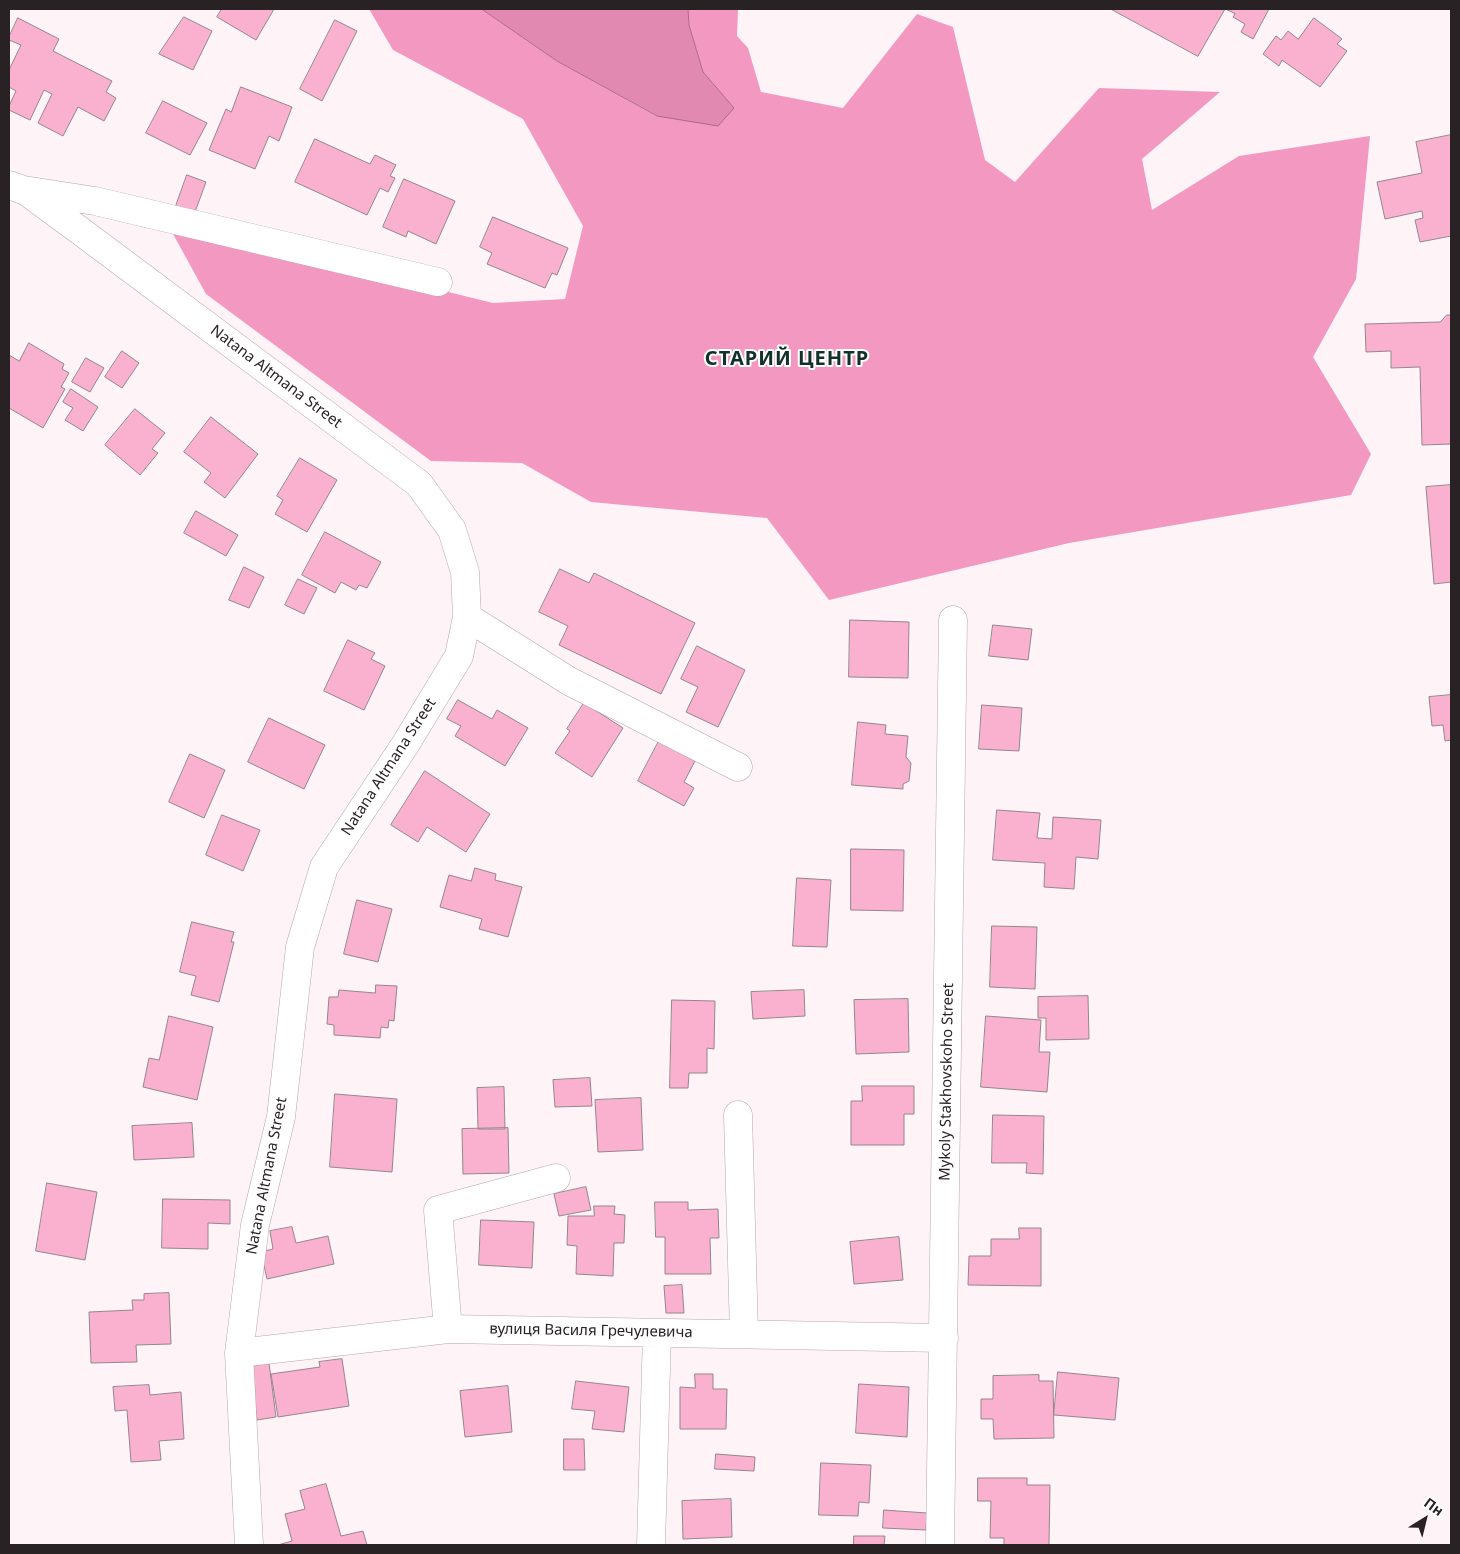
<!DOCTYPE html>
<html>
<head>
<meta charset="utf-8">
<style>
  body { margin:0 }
  #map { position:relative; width:1460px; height:1554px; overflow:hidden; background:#fef3f7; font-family:"Noto Sans",sans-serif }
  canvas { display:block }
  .frame { position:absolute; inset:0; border:10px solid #282224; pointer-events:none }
  .north { position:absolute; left:1400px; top:1494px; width:50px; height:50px; -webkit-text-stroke:4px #fff; paint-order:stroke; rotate:36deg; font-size:14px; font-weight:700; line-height:20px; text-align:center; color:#282224 }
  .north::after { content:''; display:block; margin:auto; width:18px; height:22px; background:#282224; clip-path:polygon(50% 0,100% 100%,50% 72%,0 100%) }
</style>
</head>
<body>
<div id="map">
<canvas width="1460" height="1554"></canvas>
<div class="frame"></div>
<div class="north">Пн</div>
</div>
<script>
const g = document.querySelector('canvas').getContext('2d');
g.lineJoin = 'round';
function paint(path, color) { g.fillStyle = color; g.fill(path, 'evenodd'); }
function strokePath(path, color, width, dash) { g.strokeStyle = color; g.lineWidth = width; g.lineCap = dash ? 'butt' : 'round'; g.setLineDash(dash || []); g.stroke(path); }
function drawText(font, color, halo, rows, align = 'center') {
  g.font = font + ' "Noto Sans",sans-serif'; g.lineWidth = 4; g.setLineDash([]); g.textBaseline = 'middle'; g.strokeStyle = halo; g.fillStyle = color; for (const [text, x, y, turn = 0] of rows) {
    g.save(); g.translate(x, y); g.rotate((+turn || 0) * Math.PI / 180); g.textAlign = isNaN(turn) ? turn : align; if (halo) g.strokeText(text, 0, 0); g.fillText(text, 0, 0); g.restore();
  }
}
paint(new Path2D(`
  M369 9H482L557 61 656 116 734 108 703 72 689 25 688 9H738L737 36 748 48 761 92 843 108 917 14 953 27 985 160 1015 182 1099 88 1220 92 1142 159 1152 210 1239 156 1370 136 1356 279 1313 357 1371 454 1351 495 1069 543 829 600 767 518 591 502 522 463 431 461 206 294 167 223 493 303 565 299 583 226 523 119 393 50Z`), '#f398c0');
const water = new Path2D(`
  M482 9H688L689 25 703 72 734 108 718 126 657 116 557 61Z`);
paint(water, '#e289b1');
strokePath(water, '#aa6a87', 1);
const building = new Path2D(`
  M222 9H274L256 40 217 17Z
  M1111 9H1225L1198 56Z
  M1226 9H1269L1253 39 1241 32 1245 24 1233 17 1235 14Z
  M184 17 212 31 193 70 159 54Z
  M18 18 59 39 53 51 112 81 106 92 116 98 104 121 78 107 63 136 38 123 52 94 44 90 30 120 9 110V106L16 91 9 87V70L21 45 9 40V37Z
  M1314 18 1342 39 1337 44 1347 51 1320 87 1282 60 1279 66 1263 54 1276 36 1281 40 1288 31 1298 39Z
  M335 20 357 31 322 101 300 89Z
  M241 87 292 107 279 141 269 136 255 169 209 150 226 109 231 112Z
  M163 101 207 123 190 155 146 133Z
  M1451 135V236L1420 242 1415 220 1423 218 1422 211 1385 219 1377 182 1422 173 1416 142Z
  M315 139 370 164 375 155 396 165 390 176 395 178 388 192 380 188 367 215 295 182Z
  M187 175 206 182 195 212 176 206Z
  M404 179 455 201 436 244 408 231 406 237 383 227Z
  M493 217 568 248 557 275 552 273 545 288 487 264 492 253 480 247Z
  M1447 315H1451V444L1422 445 1420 367 1391 368V351L1366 352 1365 324 1440 322Z
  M29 343 64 364 62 369 69 373 61 387 65 389 43 428 9 408V355L19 361Z
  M122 351 139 363 122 388 105 377Z
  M86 358 104 368 90 392 72 382Z
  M71 389 98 407 83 431 65 420 73 408 63 402Z
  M135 409 165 433 152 449 158 453 140 475 105 445Z
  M211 417 258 454 225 498 204 482 211 473 184 452Z
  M300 458 337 480 307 532 275 514 283 500 277 496Z
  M1451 485V582L1434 584 1426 487Z
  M196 511 238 535 226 556 184 533Z
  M325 532 381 562 367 588 359 585 356 590 341 582 335 593 302 575Z
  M244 567 264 577 249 608 229 600Z
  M560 569 589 583 594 573 695 623 661 694 559 645 568 626 539 612Z
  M298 579 317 588 304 614 285 605Z
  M850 620 909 622 908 678 849 677Z
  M993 625 1032 629 1028 660 989 656Z
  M348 640 375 653 371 659 385 666 364 710 324 691Z
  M697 646 745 670 718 727 686 712 698 687 681 679Z
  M1451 695V740L1445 741 1443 725 1432 726 1429 697Z
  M458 700 492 719 497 710 528 728 505 766 455 736 461 726 447 719Z
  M584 703 623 728 592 777 555 753 570 731 567 729Z
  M982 705 1022 708 1019 751 979 749Z
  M269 718 325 745 304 789 248 762Z
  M858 722 886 725 885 734 908 736 906 757 911 763 909 781 903 784V789L852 785Z
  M659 741 695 761 684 782 694 788 684 806 638 781Z
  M190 754 225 770 204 818 169 802Z
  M425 771 490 814 466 852 427 827 418 842 391 825Z
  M997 810 1040 813 1037 838 1052 839 1053 817 1101 820 1098 859 1076 857 1074 889 1044 887 1045 863 993 860Z
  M222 815 260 830 243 871 206 855Z
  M851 849 904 850 903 911 851 910Z
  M475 868 496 874 495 880 522 887 508 937 479 929 482 919 440 907 449 875 471 881Z
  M797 878 831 880 827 947 793 946Z
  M357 900 392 909 378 962 344 954Z
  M192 922 234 932 231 942H234L219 1002 191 995 196 976 180 972Z
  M992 926 1037 927 1035 989 990 987Z
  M376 985 397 986 394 1021 389 1020 388 1028 381 1027 380 1038 334 1035V1025L327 1024 329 997H338L339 990 375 993Z
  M804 990 805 1016 753 1019 751 992Z
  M1088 996 1089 1039 1046 1040V1018H1038V997Z
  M908 999 909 1052 856 1054 854 1000Z
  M672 1000 715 1001 714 1049 707 1048V1073H689L688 1088H670Z
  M169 1016 213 1027 197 1100 143 1087 149 1058 159 1060Z
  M986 1016 1041 1020 1039 1052H1050L1047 1092 981 1087Z
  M590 1078 592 1106 555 1107 553 1080Z
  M862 1086H914V1114H904V1145H851V1101H862Z
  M504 1087 505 1129H478L477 1088Z
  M335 1094 397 1099 392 1172 330 1167Z
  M641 1098 643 1150 598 1152 595 1100Z
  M993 1115 1044 1116 1043 1174 1026 1173 1027 1163H992Z
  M192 1123 194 1157 134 1160 132 1126Z
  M508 1128 509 1173 463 1174 462 1129Z
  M47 1183 97 1192 85 1260 36 1251Z
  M586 1187 591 1210 559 1216 554 1194Z
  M163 1199 230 1200V1224L208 1223V1249L162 1248Z
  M655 1202H688V1210L718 1209 719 1238H710L711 1274H665V1237H656Z
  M594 1206H615L614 1214 625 1215 624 1243H614L613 1276 576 1274 577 1246 567 1245 568 1216H594Z
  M481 1220 534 1222 532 1268 479 1265Z
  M292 1227 296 1243 328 1236 334 1264 267 1279 261 1252 273 1249 270 1231Z
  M1019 1228H1041V1286L968 1285 969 1256H991V1239H1019Z
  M899 1237 903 1280 854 1284 850 1242Z
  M682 1285 684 1313H666L664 1286Z
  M169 1293 171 1344 136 1345 137 1362 91 1363 89 1312 133 1310 132 1300H144V1294Z
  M342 1359 349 1406 278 1417 271 1374 320 1367 319 1362Z
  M269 1363 276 1417 257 1420 250 1366Z
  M1058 1372 1119 1378 1115 1420 1054 1415Z
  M695 1374H713V1389H727L726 1429H680V1387L695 1388Z
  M1039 1375V1381H1053L1054 1438 994 1439 993 1419H981V1399H993V1376Z
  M576 1381 629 1387 624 1432 592 1429 595 1411 572 1409Z
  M859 1384 909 1387 907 1437 856 1433Z
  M149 1385 150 1395 181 1392 184 1439 159 1441 161 1460 131 1462 127 1410 115 1411 113 1387Z
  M508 1386 512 1432 465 1437 460 1391Z
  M564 1439H584L585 1470H564Z
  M716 1454 755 1457 754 1471 715 1469Z
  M821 1463 871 1465 869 1503 859 1502 858 1516 819 1515Z
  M978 1478H1027V1485H1050L1049 1545H1004V1538H990L991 1501H978Z
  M326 1484 341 1536 363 1531 367 1545H278L292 1541 285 1514 305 1509 300 1491Z
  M731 1499 732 1537 683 1539 682 1501Z
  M884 1510 927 1513 926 1530 883 1528Z
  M854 1536H885L884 1545H854Z`);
paint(building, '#fab0cf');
strokePath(building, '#96858c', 1);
const minor = new Path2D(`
  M9 185 26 191 79 230 419 484 452 530 465 572 467 617 459 656 405 745 324 867 300 947 281 1117 255 1225 239 1353 249 1545
  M30 191 95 201 438 282
  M467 617 569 681 738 767
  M738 1115 744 1334
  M448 1329 438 1210 556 1178
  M239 1353 448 1329 944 1338
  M651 1545 657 1333
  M940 1545 953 620`);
strokePath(minor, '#b7a5ac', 29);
strokePath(minor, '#fff', 28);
drawText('15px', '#282224', '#fff', [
  ["Natana Altmana Street",276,377,37],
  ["Natana Altmana Street",389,767,-57],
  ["Mykoly Stakhovskoho Street",947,1082,-89],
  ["Natana Altmana Street",267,1176,-79],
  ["вулиця Василя Гречулевича",591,1331,1]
]);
g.letterSpacing = '1px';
drawText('bold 20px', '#133128', '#fff', [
  ["СТАРИЙ ЦЕНТР",787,359]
]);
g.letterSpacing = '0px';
</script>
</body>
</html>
